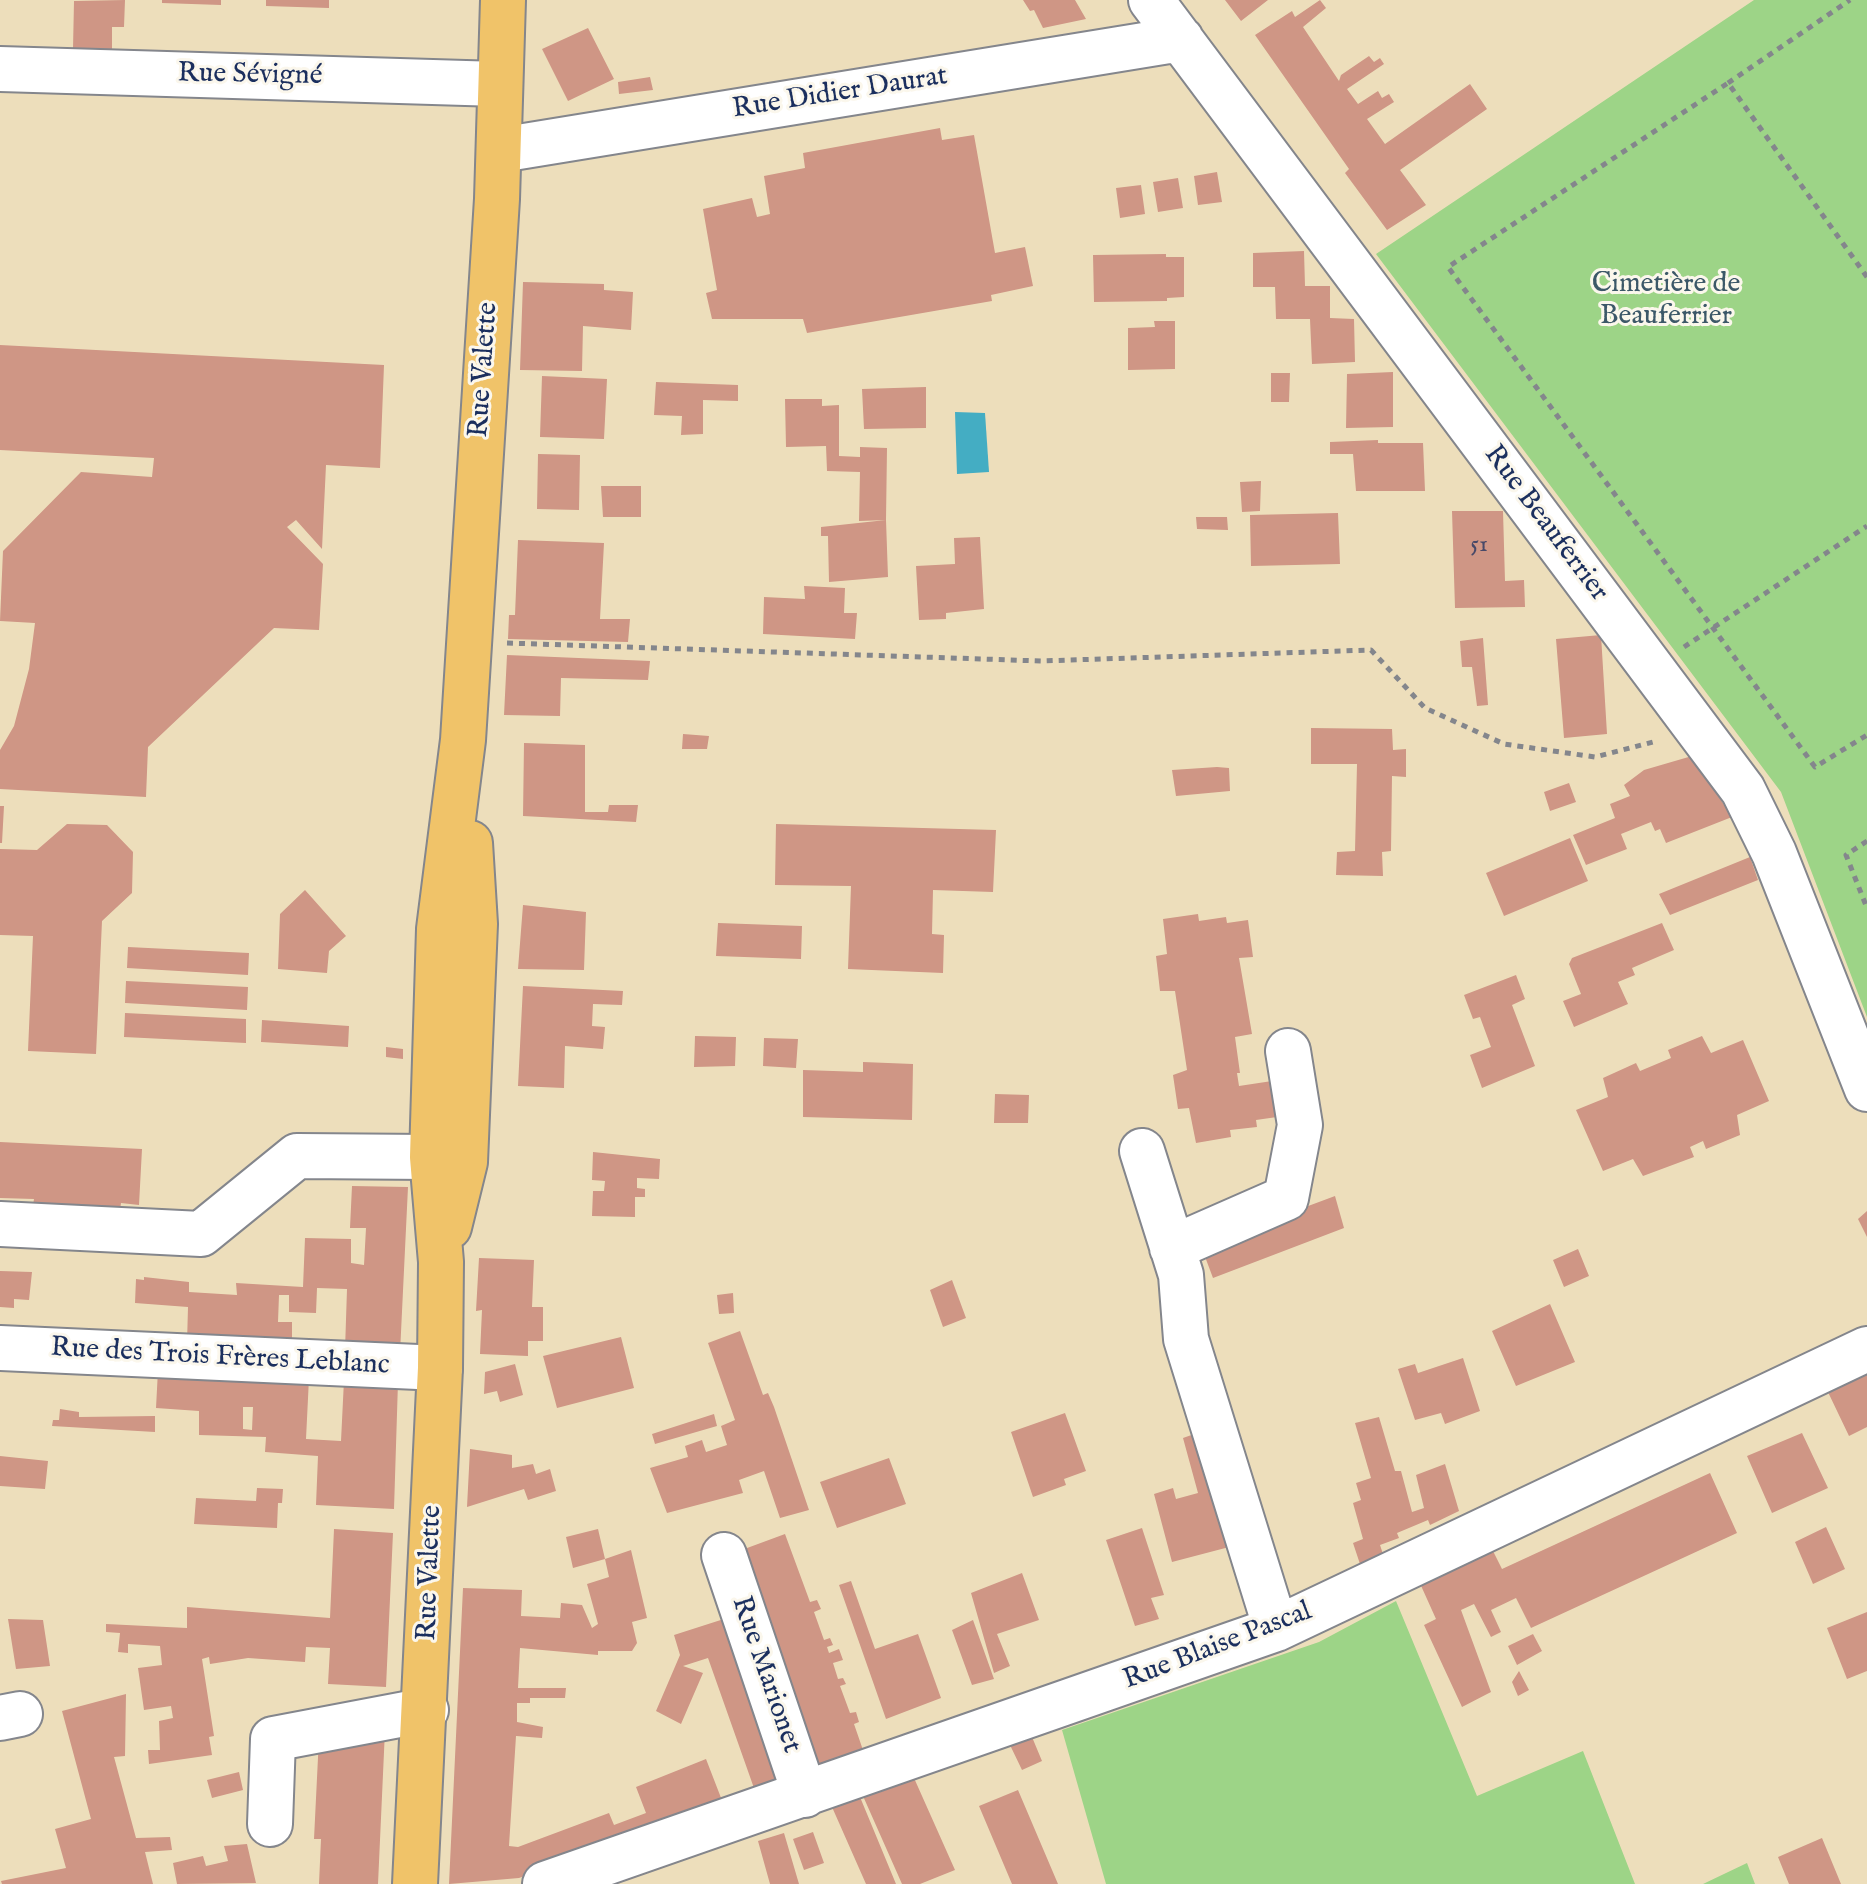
<!DOCTYPE html>
<html>
<head>
<meta charset="utf-8">
<style>
  body { margin:0 }
  canvas { display:block; background:#eddebb }
</style>
</head>
<body>
<canvas width="1867" height="1884"></canvas>
<script>
const g = document.querySelector('canvas').getContext('2d');
g.lineJoin = 'round';
function paint(path, color) { g.fillStyle = color; g.fill(path, 'evenodd'); }
function strokePath(path, color, width, dash) { g.strokeStyle = color; g.lineWidth = width; g.lineCap = dash ? 'butt' : 'round'; g.setLineDash(dash || []); g.stroke(path); }
function drawText(font, color, halo, rows, align = 'center') {
  g.font = font + ' "IM FELL English",serif'; g.lineWidth = 6; g.setLineDash([]); g.textBaseline = 'middle'; g.strokeStyle = halo; g.fillStyle = color; for (const [text, x, y, turn = 0] of rows) {
    g.save(); g.translate(x, y); g.rotate((+turn || 0) * Math.PI / 180); g.textAlign = isNaN(turn) ? turn : align; if (halo) g.strokeText(text, 0, 0); g.fillText(text, 0, 0); g.restore();
  }
}
paint(new Path2D(`
  M1754 0H1867V1017L1781 792 1376 254Z
  M1396 1601 1477 1796 1583 1751 1635 1884H1106L1062 1730 1319 1642Z
  M1747 1863 1755 1884H1703Z`), '#9dd487');
paint(new Path2D(`
  M955 412 985 413 989 472 957 474Z`), '#44adc3');
paint(new Path2D(`
  M125 0 124 27H112V50L73 49 74 1Z
  M162 0H221V5L162 3Z
  M266 0H329V8L266 6Z
  M1023 0H1075L1086 19 1043 28 1034 10 1030 11Z
  M1225 0H1268L1241 21Z
  M1320 0 1326 8 1303 27 1339 81 1341 75 1369 56 1374 62 1380 58 1384 64 1347 89 1358 104 1378 91 1382 98 1389 94 1394 102 1367 119 1385 144 1470 84 1487 109 1400 170 1426 205 1387 230 1345 173 1349 169 1255 35 1292 11 1295 17Z
  M588 28 614 79 568 101 542 49Z
  M650 77 653 90 619 94 618 82Z
  M940 128 942 140 974 135 995 253 1025 247 1033 286 991 295 992 301 807 333 803 319H712L706 293 717 290 703 209 752 198 757 217 770 214 764 176 805 168 803 153Z
  M1217 172 1222 202 1198 205 1194 176Z
  M1178 178 1183 208 1158 212 1153 182Z
  M1141 185 1145 214 1120 218 1116 188Z
  M1304 251 1305 286H1330V318L1354 319 1355 362 1312 364 1310 319H1276L1275 287H1253V253Z
  M1166 254V257H1184V297L1167 298V301L1094 302 1093 255Z
  M523 282 604 284V290L633 292 631 330 583 326 582 371 520 370Z
  M1154 321H1175V369L1128 370V328L1155 327Z
  M0 345 384 365 380 468 326 465 322 549 296 520 287 527 323 564 319 630 274 628 148 747 146 797 0 789V750L14 726 29 669 35 623 0 621 3 551 81 472 152 477 154 458 0 450Z
  M1393 372V427L1346 428 1347 374Z
  M1271 373H1290L1289 402H1271Z
  M542 376 607 379 604 439 540 437Z
  M656 382 738 385V401L703 400V434L681 435 682 416 654 415Z
  M926 387V428L864 429 862 389Z
  M785 399H822V406L839 405V456L860 457V447L887 448 886 520 859 521 860 472 827 471 826 446 786 447Z
  M1378 440V443H1423L1425 491H1356L1353 454H1330V442Z
  M538 454 580 455 579 510 537 509Z
  M1261 481 1260 511 1242 512 1240 482Z
  M601 486H641V517H603Z
  M1452 511H1503L1505 581 1524 580 1525 607 1455 608Z
  M1338 513 1340 564 1251 566 1250 515Z
  M1196 517H1227L1228 530 1197 529Z
  M886 520 888 577 829 582 828 536H821V527Z
  M980 537 984 609 946 613V619L919 620 916 566 955 564 954 538Z
  M518 540 604 543 600 619H630L628 642 508 639 509 615H515Z
  M804 586 845 588 844 613H857L855 639 763 634 764 597 805 599Z
  M1601 635 1607 734 1564 738 1556 639Z
  M1483 638 1488 705 1477 706 1472 667H1462L1460 641Z
  M507 655 650 661 648 680 561 678 560 716 504 715Z
  M1311 728 1392 729 1393 750 1406 749V777L1392 776 1391 851 1382 852 1383 876 1336 875 1337 852 1355 851 1357 764H1311Z
  M683 734 709 736 707 749H682Z
  M524 743 585 745V812H608L609 805H638L636 822 523 816Z
  M1692 756 1732 817 1666 843 1660 829 1655 831 1651 822 1621 834 1627 849 1586 865 1573 835 1615 818 1610 804 1630 796 1624 785 1644 770Z
  M1217 767 1229 768 1230 791 1176 796 1172 770Z
  M1569 783 1576 802 1550 811 1544 792Z
  M0 806H4L2 843H0Z
  M67 824 107 825 133 852 132 893 102 921 96 1054 28 1051 33 936 0 935V849L37 850Z
  M776 824 996 830 993 892 933 890 932 934 944 935 943 973 848 969 851 886 775 885Z
  M1570 838 1588 881 1504 916 1486 873Z
  M1750 857 1758 880 1670 915 1659 894Z
  M305 890 346 936 329 951 327 973 278 969 280 914Z
  M523 905 586 912 584 970 518 969Z
  M1198 914 1199 921 1226 917 1227 923 1248 920 1253 957 1239 958 1252 1034 1235 1037 1240 1073H1237L1239 1086 1272 1081 1277 1117 1256 1120 1257 1127 1230 1130 1231 1137 1196 1143 1189 1108 1178 1109 1173 1075 1187 1070 1175 991H1160L1156 956 1167 954 1163 919Z
  M718 923 802 926 801 959 716 956Z
  M1662 923 1674 950 1632 968 1635 975 1618 982 1628 1004 1574 1027 1563 1001 1581 994 1569 964 1572 958Z
  M128 947 249 953 248 975 127 968Z
  M1516 975 1525 999 1512 1005 1535 1066 1482 1088 1470 1055 1491 1047 1480 1017 1473 1019 1464 995Z
  M126 981 248 987 247 1010 125 1003Z
  M523 986 623 991 622 1005 593 1004 592 1026 605 1027 603 1049 565 1046 564 1088 518 1086Z
  M125 1013 246 1019V1043L124 1037Z
  M262 1020 349 1026 348 1047 261 1042Z
  M695 1036 736 1037 735 1066 694 1067Z
  M1702 1036 1711 1053 1743 1040 1769 1101 1737 1115 1740 1135 1706 1149 1703 1141 1690 1147 1694 1157 1643 1176 1633 1159 1603 1171 1576 1110 1608 1097 1603 1078 1636 1063 1640 1071 1671 1058 1668 1050Z
  M764 1038 798 1039 796 1068 763 1066Z
  M386 1047 403 1049V1059L386 1057Z
  M863 1062 913 1064 912 1120 803 1117V1070L863 1072Z
  M995 1094 1029 1095 1028 1123H994Z
  M0 1142 142 1149 139 1205 121 1203 120 1210 33 1205 34 1199 0 1198Z
  M593 1152 660 1159 659 1179 637 1178V1188L645 1189V1197H635V1217L592 1216 593 1191H604L605 1181 592 1180Z
  M352 1186 408 1187 400 1353 345 1350 347 1289 317 1288 316 1313 289 1312V1295H279L278 1322H292V1348L187 1343 188 1307 135 1303 136 1279 144 1280V1277L189 1282V1292L237 1295 236 1283 303 1287 305 1238 351 1239V1263L364 1265 366 1228H350Z
  M1335 1196 1344 1228 1213 1278 1201 1246Z
  M1867 1211V1237L1858 1219Z
  M1578 1249 1589 1276 1564 1287 1553 1260Z
  M479 1258 534 1260 532 1307H543V1341H528V1356L480 1354 482 1310 476 1311Z
  M0 1271 32 1272 29 1300 14 1299V1308L0 1307Z
  M952 1280 966 1318 943 1327 930 1290Z
  M733 1293 734 1313 719 1314 717 1295Z
  M1550 1304 1575 1362 1516 1386 1492 1331Z
  M740 1331 763 1395 768 1393 774 1407 809 1510 780 1518 764 1471 739 1480 743 1493 667 1513 650 1468 688 1457 685 1446 702 1440 706 1452 727 1445 721 1426 735 1420 708 1343Z
  M621 1337 634 1388 557 1408 543 1356Z
  M1463 1358 1480 1411 1445 1424 1441 1413 1415 1420 1398 1369 1415 1364 1418 1373Z
  M515 1364 523 1395 500 1402 497 1391 484 1394 485 1372Z
  M158 1370 309 1378 306 1439 341 1441 344 1380 398 1382 394 1509 316 1505 318 1456 265 1452 266 1437 199 1435V1411L156 1408ZM243 1407H253L252 1430 243 1429Z
  M1867 1372V1427L1849 1436 1827 1390Z
  M60 1409 79 1412V1417L155 1416V1432L52 1426 53 1420H59Z
  M1065 1413 1086 1471 1064 1479 1066 1485 1033 1497 1011 1432Z
  M714 1414 717 1426 655 1444 652 1434Z
  M1379 1417 1395 1471H1401L1412 1512 1424 1508 1416 1475 1445 1464 1459 1511 1430 1525 1428 1520 1397 1533 1399 1538 1380 1545 1383 1554 1360 1564 1353 1543 1363 1539 1353 1503 1361 1500 1356 1483 1371 1478 1355 1423Z
  M1200 1432 1233 1546 1172 1562 1154 1494 1173 1488 1176 1499 1198 1493 1183 1438Z
  M1802 1433 1828 1488 1772 1513 1747 1456Z
  M470 1449 512 1455V1468L533 1464 536 1474 550 1469 556 1491 528 1500 524 1489 467 1507Z
  M0 1456 48 1461 45 1489 0 1486Z
  M889 1458 906 1504 837 1528 820 1482Z
  M1710 1473 1737 1533 1531 1628 1516 1598 1491 1610 1501 1632 1491 1637 1474 1604 1461 1610 1491 1692 1462 1707 1424 1625 1436 1619 1418 1579 1490 1545 1502 1569Z
  M257 1488 283 1489 282 1503H278L277 1528 194 1524 196 1498 256 1501Z
  M1826 1527 1845 1569 1813 1584 1795 1542Z
  M1142 1528 1164 1595 1151 1598 1159 1619 1135 1626 1106 1540Z
  M334 1529 393 1533 386 1687 328 1684 330 1648 306 1647 305 1662 248 1658 210 1664 209 1657 202 1659 214 1736 209 1737 212 1755 149 1764 148 1750H160L159 1721 173 1718 171 1706 144 1710 138 1668 162 1665 160 1646 128 1644V1653L118 1652 120 1633 106 1632V1624L187 1628V1607L330 1618Z
  M598 1529 605 1559 573 1568 566 1537Z
  M785 1534 810 1602 817 1600 821 1609 814 1612 824 1640 830 1638 833 1645 827 1647 829 1653 839 1649 843 1660 833 1663 838 1679 843 1678 846 1684 840 1686 850 1713 856 1712 859 1722 854 1724 864 1753 817 1769 739 1551Z
  M631 1550 647 1618 632 1622 637 1643 632 1651H598V1655L520 1648 518 1688H566L565 1698H530V1703H517V1722L543 1727 542 1738 516 1736 509 1846 518 1847 609 1813 614 1825 646 1813 636 1787 706 1759 723 1803 519 1878 449 1884 463 1588 522 1590 521 1616 560 1618 561 1603 582 1605 592 1628 598 1624 587 1584 609 1577 605 1559Z
  M1022 1573 1039 1620 997 1634 1010 1666 994 1673 971 1593Z
  M851 1581 875 1649 918 1634 941 1698 886 1719 839 1585Z
  M1867 1612V1671L1847 1679 1827 1628Z
  M727 1618 785 1780 755 1791 708 1658 683 1666 703 1673 681 1724 656 1711 680 1655 674 1635Z
  M8 1619 43 1620 50 1666 16 1669Z
  M973 1620 994 1679 972 1685 952 1630Z
  M1533 1634 1542 1651 1517 1665 1508 1646Z
  M1519 1671 1529 1690 1518 1696 1512 1682Z
  M126 1694 125 1756 114 1757 136 1838 170 1837 172 1850 145 1852 153 1884H2L1 1881 66 1868 55 1829 91 1819 62 1711Z
  M385 1730 378 1884H319L321 1839H314L319 1737Z
  M1032 1737 1042 1761 1022 1770 1010 1745Z
  M239 1772 243 1790 212 1798 207 1780Z
  M914 1778 955 1870 920 1884H902L863 1796Z
  M1018 1790 1058 1884H1012L979 1806Z
  M860 1797 896 1884H866L832 1807Z
  M813 1832 824 1863 804 1870 793 1839Z
  M784 1833 799 1884H770L758 1841Z
  M1822 1838 1841 1884H1789L1778 1857Z
  M247 1844 256 1883 177 1884 173 1863 203 1856 206 1866 228 1861 224 1846Z`), '#cf9685');
const minor = new Path2D(`
  M1151 0 1743 790 1774 853 1867 1089
  M0 69 499 84
  M500 150 1181 39
  M1142 1151 1181 1275 1186 1339 1276 1629
  M0 1224 201 1234 297 1156 432 1157
  M1172 1248 1286 1198 1300 1125 1288 1051
  M0 1348 440 1368
  M724 1555 805 1795
  M0 1718 20 1714
  M270 1824 273 1739 426 1710
  M545 1884 1276 1629 1867 1349`);
const major = new Path2D(`
  M449 1227 465 1162 475 924 470 843
  M415 1884 440 1368 441 1262 432 1157 439 929 463 740 497 199 503 0`);
strokePath(minor, '#84868c', 48);
strokePath(major, '#84868c', 48);
strokePath(new Path2D(`
  M1728 83 1850 0
  M1867 277 1728 83 1448 267 1815 767 1867 735
  M507 643 1041 661 1371 650 1425 708 1504 744 1595 757 1657 741
  M1684 647 1867 526
  M1867 841 1846 855 1867 908`), '#84868c', 5, [6, 6]);
strokePath(minor, '#fff', 44);
strokePath(major, '#f0c369', 44);
drawText('24px', '#484968', null, [
  ["51",1479,546]
]);
drawText('28px', '#1b2f5e', '#fbf7ec', [
  ["Rue Sévigné",250,76,1],
  ["Rue Didier Daurat",840,94,-9],
  ["Rue Valette",485,370,-86],
  ["Rue Beauferrier",1545,524,53],
  ["Rue des Trois Frères Leblanc",220,1358,3],
  ["Rue Valette",431,1573,-88],
  ["Rue Blaise Pascal",1218,1647,-21],
  ["Rue Marionet",765,1675,71]
]);
drawText('28px', '#3c5868', '#fbf7ec', [
  ["Cimetière de",1666,285],
  ["Beauferrier",1666,317]
]);
</script>
</body>
</html>
